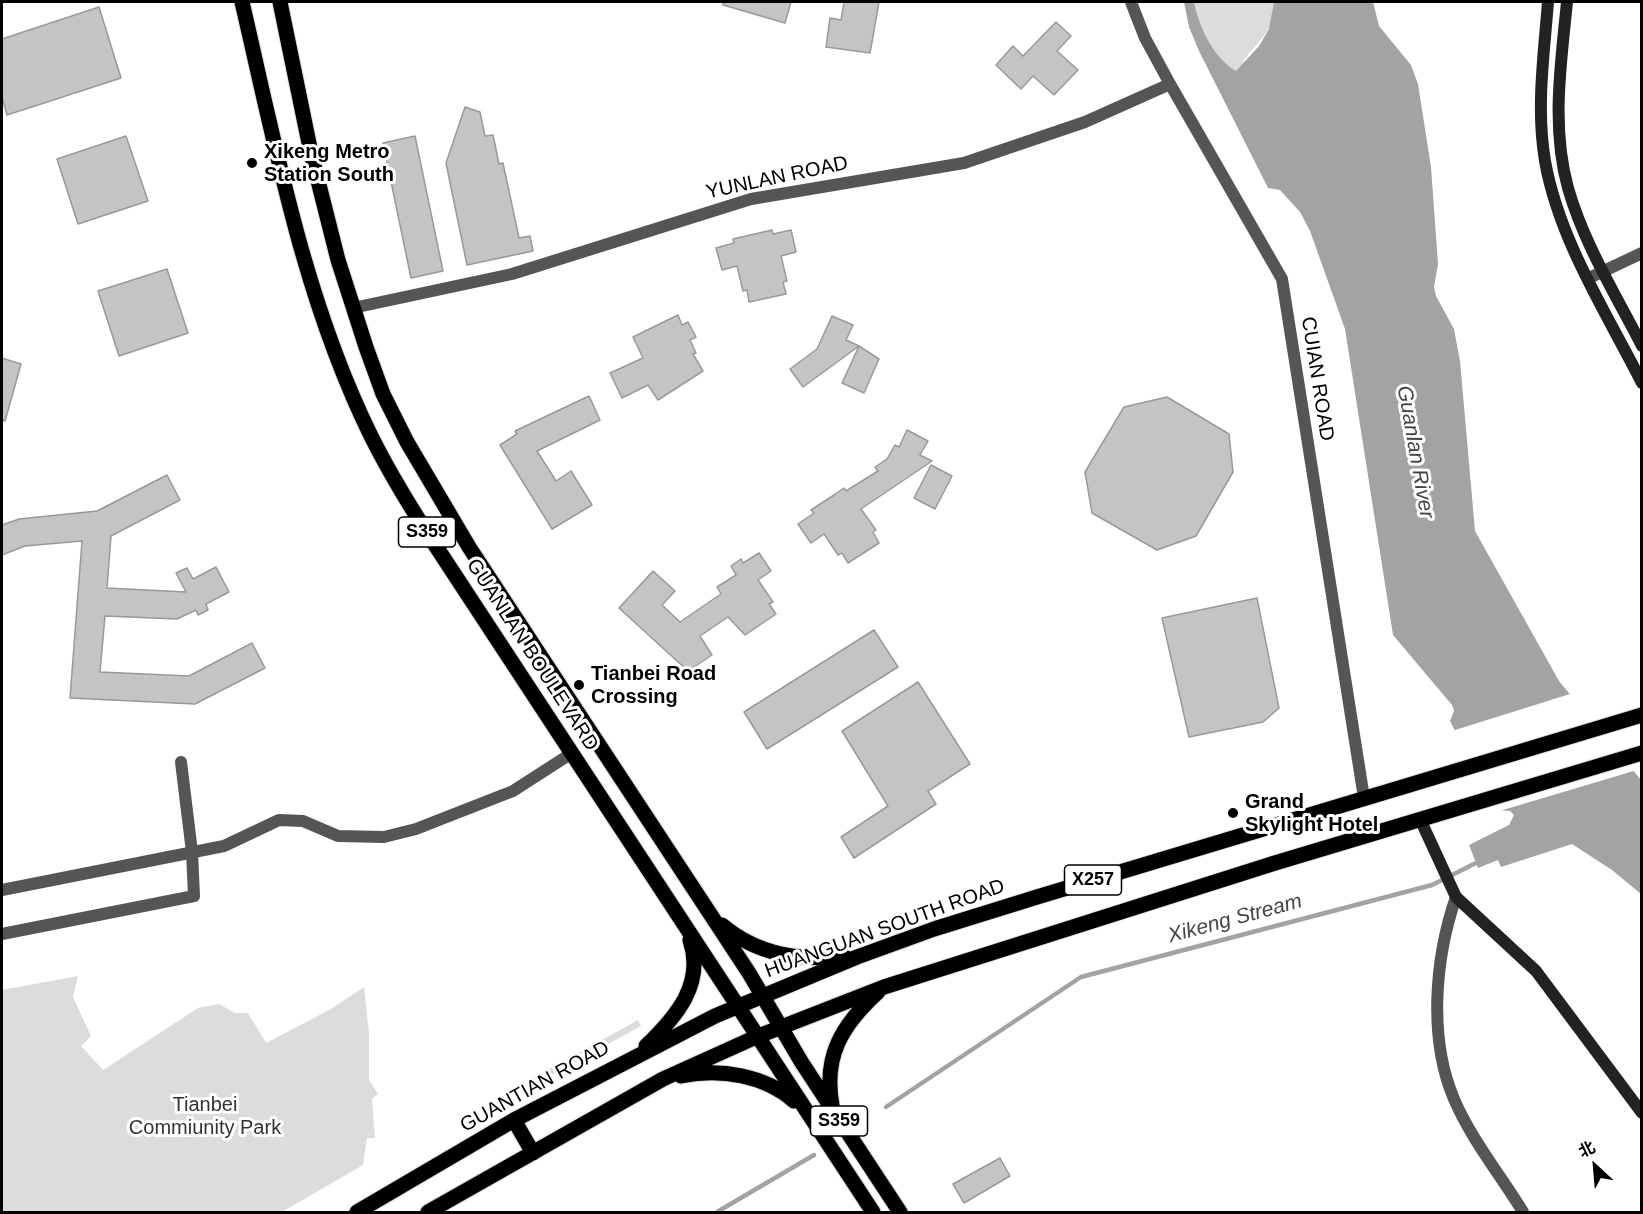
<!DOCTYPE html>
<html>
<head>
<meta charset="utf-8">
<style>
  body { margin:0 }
  #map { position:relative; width:1643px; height:1214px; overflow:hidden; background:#fff; font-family:Helvetica,"Noto Sans SC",sans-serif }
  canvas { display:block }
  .frame { position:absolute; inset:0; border:3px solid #000; pointer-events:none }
  .north { position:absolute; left:1565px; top:1136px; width:60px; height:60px; -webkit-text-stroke:4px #fff; paint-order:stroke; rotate:334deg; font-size:16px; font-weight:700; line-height:24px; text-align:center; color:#000 }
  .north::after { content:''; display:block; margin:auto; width:21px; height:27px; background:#000; clip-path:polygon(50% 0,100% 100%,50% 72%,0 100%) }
</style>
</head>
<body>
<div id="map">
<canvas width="1643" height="1214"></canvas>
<div class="frame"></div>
<div class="north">北</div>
</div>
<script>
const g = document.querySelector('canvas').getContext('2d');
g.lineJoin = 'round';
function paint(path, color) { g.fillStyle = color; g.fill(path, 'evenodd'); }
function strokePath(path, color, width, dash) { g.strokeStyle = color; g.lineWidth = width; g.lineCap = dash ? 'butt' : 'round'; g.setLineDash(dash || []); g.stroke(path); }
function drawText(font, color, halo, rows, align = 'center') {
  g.font = font + ' Helvetica,sans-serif'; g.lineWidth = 6; g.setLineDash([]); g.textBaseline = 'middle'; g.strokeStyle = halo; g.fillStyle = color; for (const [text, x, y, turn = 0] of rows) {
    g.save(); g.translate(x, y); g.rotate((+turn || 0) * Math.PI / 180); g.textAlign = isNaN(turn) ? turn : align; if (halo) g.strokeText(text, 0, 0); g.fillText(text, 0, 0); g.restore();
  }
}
paint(new Path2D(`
  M1194 2H1274C1273 31 1264 35 1247 56 1243 61 1243 66 1236 71 1213 59 1199 26 1194 2Z
  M78 976 73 997 91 1036 81 1046 103 1070 198 1008 219 1004 235 1013H248L266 1043 331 1009 364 987 369 1033V1080L378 1094 372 1099 375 1138H367L363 1165 282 1212H2V990Z
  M638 1020 641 1026 532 1086 529 1080Z`), '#dcdcdc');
paint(new Path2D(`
  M1184 2H1194C1199 26 1213 58 1236 71L1259 46 1269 29 1274 2H1373L1379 26 1411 65 1418 84 1431 167 1438 264 1434 287 1436 296 1454 329 1460 361 1475 531 1559 681 1641 780V894L1612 870 1572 844 1501 867 1498 860 1478 868 1469 845 1509 825 1514 815 1510 811 1495 810 1450 721 1454 711 1452 705 1393 635 1345 329 1310 231 1300 212 1280 190 1268 188 1199 51 1189 27Z`), '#a3a3a3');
paint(new Path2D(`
  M1573 693 1637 770 1493 813 1452 731Z`), '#fff');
strokePath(new Path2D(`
  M886 1107 1081 977 1432 885 1480 861
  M717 1212 814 1155`), '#a3a3a3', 4.5);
const building = new Path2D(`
  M723 2H791L785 23 723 5Z
  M844 2H879L870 53 826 47 830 18 841 20Z
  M99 7 121 78 7 115 2 97V39Z
  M1056 22 1071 36 1057 51 1078 70 1054 95 1033 76 1021 89 996 65 1013 46 1023 56Z
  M465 107 480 112 485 136 493 135 499 164 503 163 519 238 530 236 533 251 467 265 446 163Z
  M126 136 148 201 78 224 57 159Z
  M415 136 443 271 411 278 383 143Z
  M772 230 773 234 791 230 796 252 781 256 787 281 783 282 786 294 749 302 747 290 743 291 737 266 722 270 716 248 734 243 733 239Z
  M167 269 188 333 119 356 98 291Z
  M678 315 682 325 688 322 696 337 690 340 696 353 693 354 703 371 658 400 648 385 622 398 610 373 643 358 633 337Z
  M832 316 853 325 846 340 859 346 803 387 790 369 817 349Z
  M859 346 879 359 864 393 842 383Z
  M2 358 21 364 5 421 2 420Z
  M589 396 600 420 537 451 556 481 571 471 592 505 552 529 500 445 517 434 515 431Z
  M1167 397 1229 434 1233 472 1196 536 1157 550 1092 513 1085 472 1124 407Z
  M907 430 928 441 920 455 932 461 861 509 876 530 873 532 879 543 848 563 842 553 838 555 824 534 811 543 798 524 814 513 811 510 834 495 844 488 846 491 878 471 875 467 887 459 895 445 899 447Z
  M931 465 952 476 935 509 914 498Z
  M167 475 180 500 111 536 107 588 186 592 176 573 187 568 193 579 216 567 229 592 206 604 208 610 198 615 196 610 177 619 105 616 100 672 189 676 252 643 265 668 195 704 70 698 82 541 25 546 2 555V525L19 519 97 511Z
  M759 553 771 571 758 580 773 602 769 604 776 614 745 635 728 617 700 636 712 655 688 671 619 608 653 571 675 591 662 605 680 622 721 594 717 587 736 575 731 566 741 559 743 563Z
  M1257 598 1279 708 1263 722 1189 737 1162 618Z
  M874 630 898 667 767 749 744 712Z
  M918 682 970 764 928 791 936 804 854 858 841 837 888 806 842 731Z
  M1000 1158 1010 1176 964 1203 953 1184Z`);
paint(building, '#c4c4c4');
strokePath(building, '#999', 1.5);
const primary = new Path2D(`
  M242 2C276 148 304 300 371 436 392 478 417 518 443 557L873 1212
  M280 2 311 153 338 260 366 347 383 394 407 442 469 547 749 973 802 1063 900 1212
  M722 925C759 956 799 960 845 957
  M646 1046C676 1017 705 984 690 940
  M681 1076C720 1068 764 1075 794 1101
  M832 1105C823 1056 842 1025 878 992
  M514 1120 533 1153
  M357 1212 514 1120 715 1016 857 957 934 929 1037 897 1642 715
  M428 1212 663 1079 756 1037 884 987 1275 863 1642 753`);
strokePath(primary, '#dbdbdb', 17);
strokePath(new Path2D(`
  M1131 2 1145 38 1170 84 1282 279 1364 798
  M1589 278 1642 253
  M353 308 512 274 751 199 964 163 1085 122 1170 84
  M2 890 224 846 279 820 303 821 338 836 384 837 416 829 513 791 572 753
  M1456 897C1435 958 1428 1038 1454 1099 1471 1139 1501 1176 1523 1212
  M2 934 194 896 192 852 181 762`), '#555', 12);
strokePath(new Path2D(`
  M1548 2C1544 54 1536 108 1545 161 1559 240 1606 312 1642 383
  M1567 2C1561 63 1551 127 1568 188 1584 244 1616 295 1642 346
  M1420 819 1456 897 1536 971 1642 1113`), '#222', 12);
strokePath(primary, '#000', 15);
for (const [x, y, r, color] of [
  [252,163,6,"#000"],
  [579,685,6,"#000"],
  [1233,813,6,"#000"]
]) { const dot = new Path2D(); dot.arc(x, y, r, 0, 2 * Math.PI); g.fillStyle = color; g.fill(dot); strokePath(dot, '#fff', 2); }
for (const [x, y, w] of [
  [427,532,57],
  [1093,880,57],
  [839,1121,57]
]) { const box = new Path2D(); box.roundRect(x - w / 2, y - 15, w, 30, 4.5); g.fillStyle = '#fff'; g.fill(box); strokePath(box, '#000', 1.5); }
drawText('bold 18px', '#000', null, [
  ["S359",427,532],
  ["X257",1093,880],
  ["S359",839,1121]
]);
drawText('bold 20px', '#000', '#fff', [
  ["Xikeng Metro",264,152],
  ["Station South",264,175],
  ["Tianbei Road",591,674],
  ["Crossing",591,697],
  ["Grand",1245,802],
  ["Skylight Hotel",1245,825]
], 'left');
drawText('20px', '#000', '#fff', [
  ["YUNLAN ROAD",777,178,-12],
  ["CUIAN ROAD",1317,379,81],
  ["GUANLAN BOULEVARD",532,655,57],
  ["HUANGUAN SOUTH ROAD",885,929,-20],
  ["GUANTIAN ROAD",535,1087,-29]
]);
drawText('20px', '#333', '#fff', [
  ["Tianbei",205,1105],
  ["Commiunity Park",205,1128]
]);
drawText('italic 21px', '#444', '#fff', [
  ["Guanlan River",1415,452,80],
  ["Xikeng Stream",1235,919,-15]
]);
</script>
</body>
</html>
